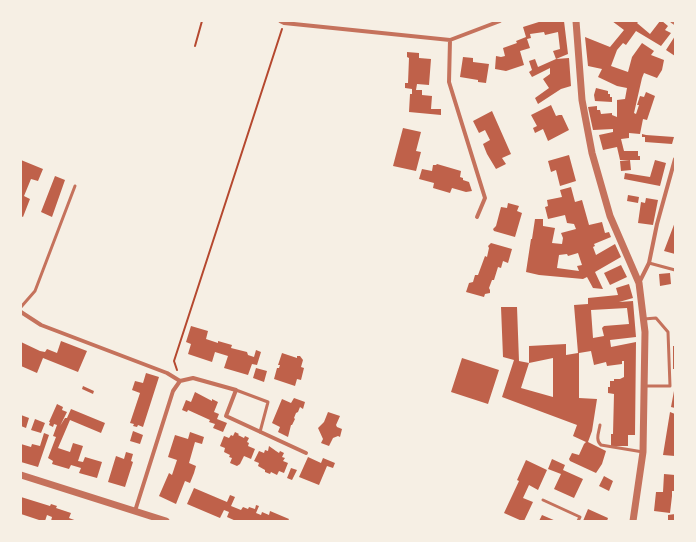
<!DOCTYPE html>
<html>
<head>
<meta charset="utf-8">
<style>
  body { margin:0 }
  #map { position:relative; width:696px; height:542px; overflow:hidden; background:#f6efe4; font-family:Inter,sans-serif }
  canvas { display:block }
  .frame { position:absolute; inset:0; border:22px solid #f6efe4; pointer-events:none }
</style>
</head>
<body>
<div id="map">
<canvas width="696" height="542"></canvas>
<div class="frame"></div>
</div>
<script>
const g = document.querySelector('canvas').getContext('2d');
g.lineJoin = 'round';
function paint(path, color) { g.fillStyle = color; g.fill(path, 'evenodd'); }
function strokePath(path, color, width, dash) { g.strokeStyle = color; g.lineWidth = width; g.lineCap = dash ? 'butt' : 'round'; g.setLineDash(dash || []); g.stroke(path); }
paint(new Path2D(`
  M542 21H564L568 54 556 59 553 51 560 49 558 32 545 35 544 32 530 34 531 38 527 39 530 48 520 51 524 65 506 71 495 69 496 56 501 57 505 56 503 48 517 43 516 41 526 37 523 27Z
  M612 21H639L637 23 650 34 660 21H662L668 26 665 30 671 33 661 46 636 31 626 45 623 43 617 50 611 66 628 72 632 57 642 43 654 51 651 55 664 60 662 70 657 78 644 73 642 78 634 113 636 114 639 105H637L640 96 644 97 646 92 655 96 647 120 643 119 640 134 629 133V138L621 139 624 151H638V156H640V160H620L617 147 603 150 599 135 613 132V129L593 130 588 107 597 106V110H600L601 114 612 113V115L617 117V100L625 99 627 88 617 86 598 77 602 69 588 66 585 37 610 47 624 30Z
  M675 36V56L666 50Z
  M407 52 419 53V58L431 59 429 85 417 84 416 90H422V95L432 96 431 109H441V115L409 112 410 94H412V89L405 88V83H408L409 58 407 57Z
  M463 57 473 58V62L489 64 486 83 478 82V80L460 77Z
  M569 58 571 86 561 89 538 104 535 98 549 88 543 79 550 74V68L532 77 529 72 532 70 529 61 535 59 538 67 556 59Z
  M596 88 608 91V94H610V97H612V102L595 101 594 95Z
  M551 105 556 116 559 115H562L569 130 548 141 543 129 535 133 533 128 537 126 531 115Z
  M492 111 511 154 502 158 506 164 496 169 487 154 483 144 490 140 485 130 479 133 473 121Z
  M403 128 421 132 416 151 421 152 416 171 393 166Z
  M642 134 646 135 674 137 672 144 645 142V137H642Z
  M569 155 576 181 560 186 556 170 551 172 548 161Z
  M21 160 43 169 38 181 31 179 24 196 30 199 23 217 21 216Z
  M630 160 631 170 621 171 620 161Z
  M655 160 666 163 660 186 624 179 625 173 650 177Z
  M437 164 461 171 460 177 463 178V180L469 182 472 191 466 192 452 188 450 193 433 188 434 183 419 179 422 169 432 171 433 165H436Z
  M55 176 65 180 52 217 41 212Z
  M571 187 575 202 582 200 589 225 602 222 605 233 609 232 611 237 594 244 595 246 593 247 596 255 615 244 621 257 595 272 603 289 593 288 587 277 583 279 539 275 526 272 531 239H532L535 219H543V226L555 228 552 243 562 244 563 238 561 233 576 229 574 224 567 223 565 215 548 219 545 207 548 206 547 200 562 197 560 190ZM578 253 582 265 577 266 579 271 557 268 559 255 567 254 568 256Z
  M628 195 639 197 638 203 627 201Z
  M646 198 658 200 653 225 638 223 641 202 645 203Z
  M508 203 519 206 517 211 522 213 515 237 494 231 493 229 496 226 501 207 507 208Z
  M675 222V254L664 251Z
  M491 243 512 249 508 263 503 261 501 268 498 267 494 280H492L489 288 490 290V293L485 294 484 297 466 292 469 283 473 282 475 275H478L485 256 487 257 489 248 488 246Z
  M621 265 627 277 610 285 604 273Z
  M670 273 671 284 660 286 659 274Z
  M629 284 633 298 619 302 633 301 636 337 610 340 611 347 636 342 635 435H628V446H611V434H613L614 394 608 393V387H610V381H614V379H620L624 377V361H622V364L607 366 606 362 594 365 591 351 579 353V398L597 399 592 431 588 442 606 451 602 464 596 473 570 461 569 459 572 453 579 455 584 444 586 442 573 436 577 425 502 397 514 360 503 357 501 307H517L519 361 529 363 521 388 553 397V358L529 363V346L566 344V355L578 353 574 305 588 304V298L618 295 616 288ZM627 308 629 324 604 326 602 328 604 336 593 338 591 310Z
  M191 326 208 331 206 339 218 343V341L232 345 231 348 247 352 248 355 254 357 256 350 261 352 257 365 252 364 248 375 224 368 228 356 215 352 212 362 188 354 191 344 186 342Z
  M61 341 87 351 78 372 43 358 37 373 21 366V342L40 351 45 352 47 349 57 353Z
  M673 346H675V369H673Z
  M282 353 297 358V356H300L303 360 301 367 304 368 301 380 297 379 295 386 274 379 277 368H279L280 365H278Z
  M462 358 499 370 488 404 451 392Z
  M256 368 267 371 264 382 253 378Z
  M146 373 159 377 143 427 138 425 137 427 133 426 134 424 130 423 140 393 132 390 135 381 143 383Z
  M83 386 94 391 93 394 82 389Z
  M674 391H675V408L671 407Z
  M195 392 212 401V399L218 402 214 412 219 414 217 419 227 423 223 432 213 428 215 424 209 422 210 420 188 410 187 412 182 410 186 400 191 402Z
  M294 398 305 402 303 409 300 407 298 412 296 413 294 418 295 419 292 425H291L288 437 278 432 280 427 272 423 282 399 291 403Z
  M57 404 63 407 62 410 67 412 60 426 65 418H67L71 409 105 423 101 433 70 420 58 448 70 452 73 443 83 446 78 461 83 462 85 457 102 462 97 478 79 473 81 468 71 465 69 469 52 464 53 461 48 458 56 437 53 436 57 425 54 424 53 427 49 425 50 422H49Z
  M328 412 340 416 336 425 337 427 342 429 340 437 338 436 333 438 329 446 321 443 323 439 318 428 324 422Z
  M670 412 675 414V456L663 455Z
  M21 415 29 418 26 428 21 426Z
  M35 419 45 423 41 433 31 430Z
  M133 431 143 435 140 444 130 441Z
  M190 432 204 437 202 444 195 442 189 463 196 466 194 473 190 483 185 481 176 504 159 496 169 473 172 475 177 460 168 457 175 435 188 439Z
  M235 432 239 434 238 435 244 438 245 436 249 438 247 442 249 443 248 446 255 449 251 459 244 456 240 464 237 466 230 463 232 458 229 457 230 455 224 452 225 448 220 446 224 436 229 438 231 435 233 436Z
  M44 433 49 435 38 467 21 462V444L31 447 32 444 40 446Z
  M269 446 276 451 279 453 280 451 284 453 282 457 285 458 283 461 288 463 284 473 279 471 277 475 271 472 270 474 265 472V470L258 466 259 463 254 461 259 451 264 453 265 450 268 451Z
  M126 452 133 454 131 461 133 462 125 487 108 482 116 456 124 459Z
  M308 457 321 463 323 458 335 463 333 468 327 466 319 485 299 477Z
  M552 459 565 465 563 470 583 479 574 498 554 489 561 474 548 469Z
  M526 460 547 470 538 490 529 485 523 498 533 502 524 521H522L504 513 519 481 517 480Z
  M291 468 297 470 292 480 287 478Z
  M664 474 675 475V491H672V496L670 513 654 511 656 492H663Z
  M604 476 613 481 609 491 599 486Z
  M194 488 227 502 230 495 235 497 231 506 241 510 243 507 248 509 249 507 255 509 256 505 259 506 256 513 261 515 262 512 269 515 270 511 289 519 288 521H236L227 517 229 512 224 510 220 518 187 504Z
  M21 497 50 506 51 504 57 506 56 508 71 513 69 518 77 521H51L52 517 47 515 45 521H39V520L21 514Z
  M588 509 608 518 607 521H583Z
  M675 514V521H668V515Z
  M542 515 556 521H539Z`), '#bf614a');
strokePath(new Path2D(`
  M195 46 202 21
  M177 370 174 361 282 29`), '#b5482f', 2);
strokePath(new Path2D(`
  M649 263 675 270
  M21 307 35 291 75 186
  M644 386H670L668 332 656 318 644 319
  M236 390 268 402 260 432
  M600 425C599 432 595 440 601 445L643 452
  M543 500 580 517 578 521`), '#c5725c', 3);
strokePath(new Path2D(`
  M280 21 284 23 450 40 500 21
  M672 21 675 23
  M450 40 449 82 485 198 477 217
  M639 283 649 263 657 224 675 159
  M21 312 41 325 167 373 180 381
  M135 511 173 391 180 381 193 378 236 390 226 416 306 453`), '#c5725c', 4);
strokePath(new Path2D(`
  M576 21 582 100 592 153 610 216 639 283 645 332 643 452 633 521
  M21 475 166 521`), '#c5725c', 7);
</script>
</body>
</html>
